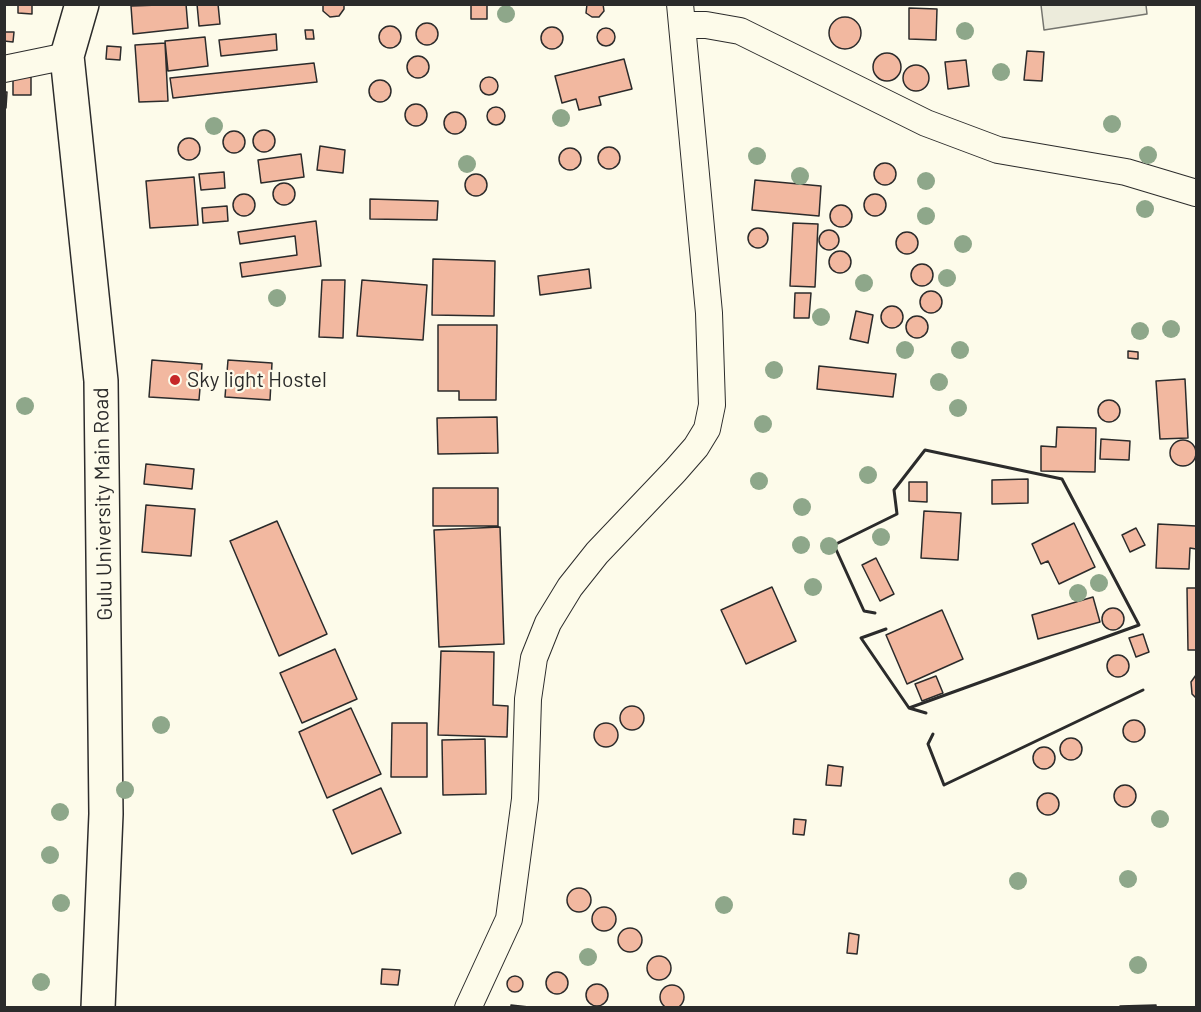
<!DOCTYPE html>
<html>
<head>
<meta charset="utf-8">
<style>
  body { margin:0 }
  #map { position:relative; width:1201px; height:1012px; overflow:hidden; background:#fdfbea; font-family:Barlow,sans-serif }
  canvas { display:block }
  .frame { position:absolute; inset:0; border:6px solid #2b2b2b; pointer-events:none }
</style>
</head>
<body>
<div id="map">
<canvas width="1201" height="1012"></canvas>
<div class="frame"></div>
</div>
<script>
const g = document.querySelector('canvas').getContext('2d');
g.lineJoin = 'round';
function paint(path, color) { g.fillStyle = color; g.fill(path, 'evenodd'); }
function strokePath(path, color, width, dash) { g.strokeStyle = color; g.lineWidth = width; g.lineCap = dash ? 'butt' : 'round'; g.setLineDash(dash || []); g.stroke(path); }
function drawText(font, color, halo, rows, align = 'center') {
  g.font = font + ' Barlow,sans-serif'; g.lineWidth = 4.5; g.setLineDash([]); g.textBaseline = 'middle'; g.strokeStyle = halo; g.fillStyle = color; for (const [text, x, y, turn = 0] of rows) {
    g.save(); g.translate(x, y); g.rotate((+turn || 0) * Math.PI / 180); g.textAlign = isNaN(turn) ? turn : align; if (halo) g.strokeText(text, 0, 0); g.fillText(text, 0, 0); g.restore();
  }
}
const green = new Path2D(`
  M1041 5H1146L1147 14 1044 30Z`);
paint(green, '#ecebdb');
strokePath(green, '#74746e', 1.5);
const building = new Path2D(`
  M18 4H32V14L18 13Z
  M186 4 188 28 133 34 131 6Z
  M197 4H218L220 24 199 26Z
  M323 4H344V9L339 16 330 17 323 11Z
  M471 4H487V19H471Z
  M587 4H603L604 11 599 17H592L586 13Z
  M909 8 937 9 936 40 909 39Z
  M829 33a16 16 0 1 1 32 0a16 16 0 1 1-32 0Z
  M416 34a11 11 0 1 1 22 0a11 11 0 1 1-22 0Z
  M379 37a11 11 0 1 1 22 0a11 11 0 1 1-22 0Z
  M541 38a11 11 0 1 1 22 0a11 11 0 1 1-22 0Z
  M597 37a9 9 0 1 1 18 0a9 9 0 1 1-18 0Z
  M305 30H313L314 39H306Z
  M4 32H14L13 42 4 41Z
  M276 34 277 50 221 56 219 40Z
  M205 37 208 66 168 71 165 41Z
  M165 43 168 101 139 102 135 45Z
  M107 46 121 47 120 60 106 59Z
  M1027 51 1044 52 1042 81 1024 80Z
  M873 67a14 14 0 1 1 28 0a14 14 0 1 1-28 0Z
  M407 67a11 11 0 1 1 22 0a11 11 0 1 1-22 0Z
  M624 59 632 89 599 97 601 105 579 110 576 99 562 103 555 76Z
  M966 60 969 86 948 89 945 62Z
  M314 63 317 82 173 98 170 78Z
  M903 78a13 13 0 1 1 26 0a13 13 0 1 1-26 0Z
  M13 77H31V95H13Z
  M480 86a9 9 0 1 1 18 0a9 9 0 1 1-18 0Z
  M369 91a11 11 0 1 1 22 0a11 11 0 1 1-22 0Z
  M4 92H7L6 108H4Z
  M405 115a11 11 0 1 1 22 0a11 11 0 1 1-22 0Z
  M487 116a9 9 0 1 1 18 0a9 9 0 1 1-18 0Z
  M444 123a11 11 0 1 1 22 0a11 11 0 1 1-22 0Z
  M253 141a11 11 0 1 1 22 0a11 11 0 1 1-22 0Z
  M223 142a11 11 0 1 1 22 0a11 11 0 1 1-22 0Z
  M178 149a11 11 0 1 1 22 0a11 11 0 1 1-22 0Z
  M320 146 345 150 343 173 317 170Z
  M598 158a11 11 0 1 1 22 0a11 11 0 1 1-22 0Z
  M559 159a11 11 0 1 1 22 0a11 11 0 1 1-22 0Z
  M301 154 304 177 261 183 258 160Z
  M874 174a11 11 0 1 1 22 0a11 11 0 1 1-22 0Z
  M224 172 225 188 201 190 199 174Z
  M465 185a11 11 0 1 1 22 0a11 11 0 1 1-22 0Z
  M194 177 198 225 150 228 146 181Z
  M755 180 821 186 819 216 752 210Z
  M273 194a11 11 0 1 1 22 0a11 11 0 1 1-22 0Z
  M864 205a11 11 0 1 1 22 0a11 11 0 1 1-22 0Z
  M233 205a11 11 0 1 1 22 0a11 11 0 1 1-22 0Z
  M370 199 438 201 437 220 370 219Z
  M830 216a11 11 0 1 1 22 0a11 11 0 1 1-22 0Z
  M227 206 228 221 203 223 202 208Z
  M316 221 321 266 242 277 240 263 297 255 295 236 240 244 238 232Z
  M793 223 818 224 815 287 790 286Z
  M748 238a10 10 0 1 1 20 0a10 10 0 1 1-20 0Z
  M819 240a10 10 0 1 1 20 0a10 10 0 1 1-20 0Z
  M896 243a11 11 0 1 1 22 0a11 11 0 1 1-22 0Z
  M829 262a11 11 0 1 1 22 0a11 11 0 1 1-22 0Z
  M433 259 495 261 494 316 432 315Z
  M911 275a11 11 0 1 1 22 0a11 11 0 1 1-22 0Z
  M589 269 591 288 540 295 538 276Z
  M322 280H345L343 338 319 337Z
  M362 280 427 285 423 340 357 336Z
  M920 302a11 11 0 1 1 22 0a11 11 0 1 1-22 0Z
  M795 293H811L809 318H794Z
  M881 317a11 11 0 1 1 22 0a11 11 0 1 1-22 0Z
  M856 311 873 315 868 343 850 339Z
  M906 327a11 11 0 1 1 22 0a11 11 0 1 1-22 0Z
  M438 325H497L496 400H459V391H438Z
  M1128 351 1138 352V359L1128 358Z
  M152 360 202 364 199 400 149 397Z
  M228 360 272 363 270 400 225 397Z
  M819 366 896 374 893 397 817 389Z
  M1185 379 1188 438 1160 439 1156 381Z
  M1098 411a11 11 0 1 1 22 0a11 11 0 1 1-22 0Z
  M497 417 498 453 438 454 437 418Z
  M1057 427 1096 428 1095 472 1041 471V446L1056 447Z
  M1101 439 1130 441 1129 460 1100 459Z
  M1170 453a13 13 0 1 1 26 0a13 13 0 1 1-26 0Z
  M146 464 194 469 192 489 144 484Z
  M1028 479V503L992 504V480Z
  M909 482H927V502L909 501Z
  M433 488H498V526H433Z
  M146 505 195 509 191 556 142 552Z
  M924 511 961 513 958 560 921 558Z
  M277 521 327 634 279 656 230 541Z
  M1074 523 1095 567 1059 584 1048 561 1041 564 1032 544Z
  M1158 524 1196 526V549L1190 548 1189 569 1156 568Z
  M500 527 504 644 439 647 434 530Z
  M1136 528 1145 545 1130 552 1122 535Z
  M876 558 894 594 880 601 862 565Z
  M772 587 796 641 746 664 721 610Z
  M1187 588H1196V650H1188Z
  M1093 597 1100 622 1038 639 1032 615Z
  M1102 619a11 11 0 1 1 22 0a11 11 0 1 1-22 0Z
  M942 610 963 659 907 684 886 635Z
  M1143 634 1149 652 1136 657 1129 638Z
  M335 649 357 699 302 723 280 673Z
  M441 651 494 652 493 705 508 706 507 737 438 735Z
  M1107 666a11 11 0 1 1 22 0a11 11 0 1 1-22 0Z
  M1196 675V698L1192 694 1191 682Z
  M936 676 943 693 922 701 915 684Z
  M620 718a12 12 0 1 1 24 0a12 12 0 1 1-24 0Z
  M351 708 381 774 327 798 299 732Z
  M1123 731a11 11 0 1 1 22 0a11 11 0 1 1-22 0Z
  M392 723H427V777H391Z
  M594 735a12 12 0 1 1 24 0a12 12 0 1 1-24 0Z
  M1060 749a11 11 0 1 1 22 0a11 11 0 1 1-22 0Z
  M485 739 486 794 443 795 442 740Z
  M1033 758a11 11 0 1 1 22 0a11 11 0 1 1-22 0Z
  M828 765 843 767 841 786 826 785Z
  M1114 796a11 11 0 1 1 22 0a11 11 0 1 1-22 0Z
  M381 788 401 833 352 854 333 810Z
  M1037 804a11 11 0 1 1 22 0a11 11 0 1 1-22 0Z
  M794 819 806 820 804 835 793 834Z
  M567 900a12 12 0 1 1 24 0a12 12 0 1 1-24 0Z
  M592 919a12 12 0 1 1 24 0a12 12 0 1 1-24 0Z
  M618 940a12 12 0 1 1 24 0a12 12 0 1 1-24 0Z
  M849 933 859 935 857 954 847 953Z
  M647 968a12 12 0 1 1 24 0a12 12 0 1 1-24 0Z
  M382 969 400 970 398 985 381 984Z
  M546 983a11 11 0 1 1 22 0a11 11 0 1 1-22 0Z
  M507 984a8 8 0 1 1 16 0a8 8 0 1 1-16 0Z
  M586 995a11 11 0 1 1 22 0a11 11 0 1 1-22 0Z
  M660 997a12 12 0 1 1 24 0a12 12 0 1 1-24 0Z
  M511 1005 538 1008H511Z
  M1156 1005V1008H1120V1006Z`);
paint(building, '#f2b8a0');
strokePath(building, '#2b2b2b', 1.5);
const minor = new Path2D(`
  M682 25H706L740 31 926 123 998 150 1126 172 1196 193
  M4 69 67 56
  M468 1008 509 919 525 799 528 699 534 658 548 623 570 587 597 553 675 471 696 447 707 429 712 405 709 313 680 4`);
const tertiary = new Path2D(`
  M82 4 67 56 101 381 106 814 98 1008`);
strokePath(minor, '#2b2b2b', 28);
strokePath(tertiary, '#2b2b2b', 36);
strokePath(minor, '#fdfbea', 26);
strokePath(tertiary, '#fdfbea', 33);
strokePath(new Path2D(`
  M875 613 864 611 834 545 897 514 894 490 925 450 1062 479 1139 625 909 708
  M886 629 861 638 909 708 926 713
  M933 734 928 744 944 785 1143 690`), '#2b2b2b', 3);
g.fillStyle = '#8ea78a';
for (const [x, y] of [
  [506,14],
  [965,31],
  [1001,72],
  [561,118],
  [1112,124],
  [214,126],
  [1148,155],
  [757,156],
  [467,164],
  [800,176],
  [926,181],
  [1145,209],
  [926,216],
  [963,244],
  [947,278],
  [864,283],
  [277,298],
  [821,317],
  [1171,329],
  [1140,331],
  [905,350],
  [960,350],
  [774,370],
  [939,382],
  [25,406],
  [958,408],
  [763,424],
  [868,475],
  [759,481],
  [802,507],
  [881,537],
  [801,545],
  [829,546],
  [1099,583],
  [813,587],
  [1078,593],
  [161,725],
  [125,790],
  [60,812],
  [1160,819],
  [50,855],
  [1128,879],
  [1018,881],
  [61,903],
  [724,905],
  [588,957],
  [1138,965],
  [41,982]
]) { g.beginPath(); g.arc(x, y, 9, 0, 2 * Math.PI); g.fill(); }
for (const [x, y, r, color] of [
  [175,380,6,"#c62828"]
]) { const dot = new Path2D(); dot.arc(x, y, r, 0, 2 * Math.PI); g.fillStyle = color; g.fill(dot); strokePath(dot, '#fdfbea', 2); }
drawText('21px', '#2b2b2b', '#fdfbea', [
  ["Sky light Hostel",187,380]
], 'left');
drawText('21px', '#2b2b2b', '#fdfbea', [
  ["Gulu University Main Road",103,504,-91]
]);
</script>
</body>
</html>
